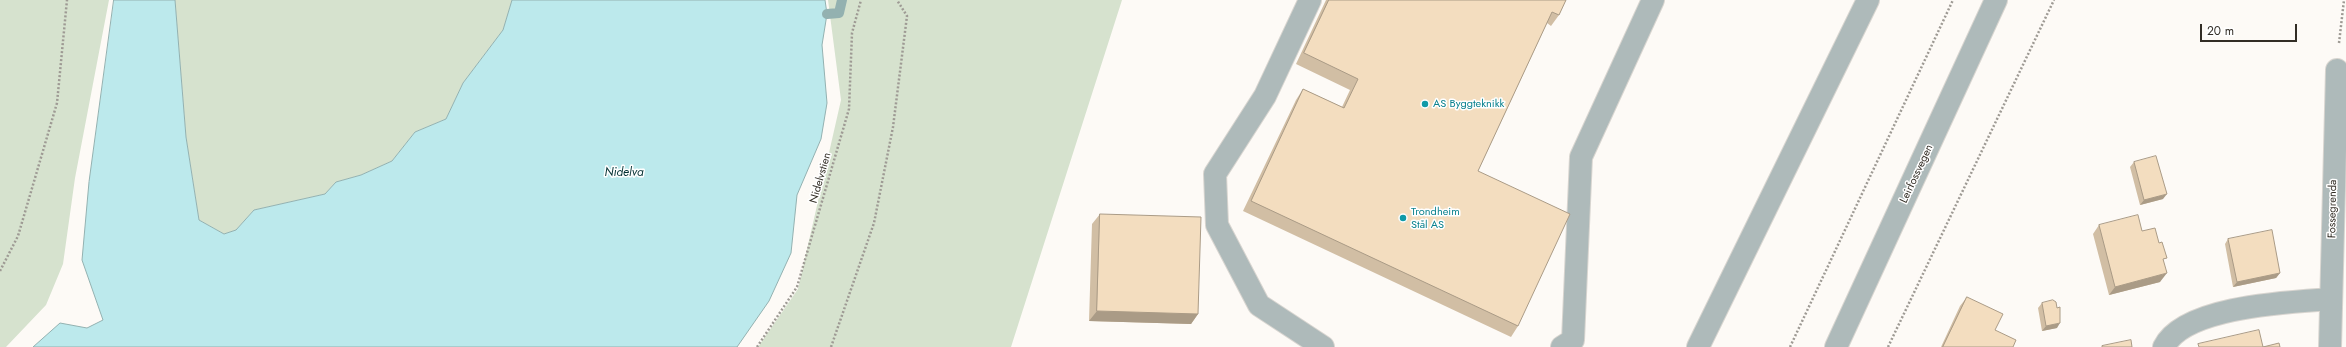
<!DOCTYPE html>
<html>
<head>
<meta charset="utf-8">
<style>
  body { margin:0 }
  #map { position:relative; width:2346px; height:347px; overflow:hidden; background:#fdfaf6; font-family:Jost,sans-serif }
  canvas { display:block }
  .scale { position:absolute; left:2200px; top:24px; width:97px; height:18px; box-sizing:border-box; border:2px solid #322d25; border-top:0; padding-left:5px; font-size:12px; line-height:14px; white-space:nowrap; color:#322d25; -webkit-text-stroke:3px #fff; paint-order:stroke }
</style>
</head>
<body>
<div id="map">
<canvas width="2346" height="347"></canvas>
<div class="scale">20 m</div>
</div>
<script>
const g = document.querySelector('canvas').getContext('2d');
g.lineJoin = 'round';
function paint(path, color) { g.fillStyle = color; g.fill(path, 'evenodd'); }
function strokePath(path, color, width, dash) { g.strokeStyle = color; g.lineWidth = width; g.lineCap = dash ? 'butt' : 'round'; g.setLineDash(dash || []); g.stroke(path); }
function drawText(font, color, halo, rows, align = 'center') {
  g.font = font + ' Jost,sans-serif'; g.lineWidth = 3; g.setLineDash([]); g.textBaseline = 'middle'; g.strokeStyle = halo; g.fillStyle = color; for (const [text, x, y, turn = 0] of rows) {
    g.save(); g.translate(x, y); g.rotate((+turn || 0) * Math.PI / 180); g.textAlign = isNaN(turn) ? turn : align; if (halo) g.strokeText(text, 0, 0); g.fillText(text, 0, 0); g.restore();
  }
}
paint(new Path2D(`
  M0 0H109L75 178 63 264 46 305 6 347H0Z
  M175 0H512L503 30 463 83 446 119 415 132 392 161 361 175 336 182 325 194 254 210 236 230 224 234 199 220 186 137Z
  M828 0H1122L1011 347H758L798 289 841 100Z`), '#d6e2ce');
const water = new Path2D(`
  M114 0H175L186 137 199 220 224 234 236 230 254 210 325 194 336 182 361 175 392 161 415 132 446 119 463 83 503 30 512 0H825L827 14 822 45 827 103 821 139 797 195 791 253 769 301 737 347H33L60 323 87 328 103 320 82 260 89 182Z`);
paint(water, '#bce9ec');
strokePath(water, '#93b1b0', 1);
strokePath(new Path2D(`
  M827 14 839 13 842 0`), '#93b1b0', 10);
const minor = new Path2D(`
  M1310 0 1265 96 1215 174 1217 225 1259 305 1323 347
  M1562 347 1573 340 1581 157 1653 0
  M1698 347 1868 0
  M1836 347 1996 0
  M2164 347C2184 306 2290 302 2331 299
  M2330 347 2337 70`);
strokePath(minor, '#d8d5d0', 24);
strokePath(new Path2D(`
  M2339 43 2344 0
  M0 271 18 236 57 103 67 0
  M757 347 797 287 849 109 852 33 861 0
  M831 347 874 223 893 127 907 16 897 0
  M1790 347 1953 0
  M1888 347 2054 0`), '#9e9a94', 2.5, [2, 2]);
strokePath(minor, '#aebaba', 22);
paint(new Path2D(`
  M1326 0H1566L1559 15 1551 26 1547 23 1478 171 1518 326 1511 337 1243 211 1296 100 1303 89 1342 107 1350 90 1296 64Z
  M2134 162 2163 199 2140 205 2130 167Z
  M1100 214 1198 314 1191 324 1089 321 1092 224Z
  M2099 225 2142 231 2164 262 2160 282 2109 295 2093 234Z
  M2228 239 2280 273 2276 278 2233 287 2225 244Z
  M1967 297 1995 330 2013 347H1941L1960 306Z
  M2042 303 2057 328 2042 331 2038 308Z`), '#d1bea4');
paint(new Path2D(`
  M2167 194 2163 199 2140 205 2144 200Z
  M2167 273 2160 282 2109 295 2115 287Z
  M2280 273 2276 278 2233 287 2237 282Z
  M1097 311 1198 314 1191 324 1089 321Z
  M2060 323 2057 328 2042 331 2046 326Z`), '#aa9b86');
const building = new Path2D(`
  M1329 0H1566L1559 15 1552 12 1478 171 1570 214 1518 326 1251 201 1303 89 1344 108 1358 79 1304 53Z
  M2156 156 2167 194 2144 200 2134 162Z
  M1100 214 1201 217 1198 314 1097 311Z
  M2138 215 2142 231 2155 228 2159 243 2162 242 2167 258 2163 259 2167 273 2115 287 2099 225Z
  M2272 230 2280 273 2237 282 2228 239Z
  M1967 297 2003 314 1995 330 2016 340 2013 347H1943Z
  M2053 300 2056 302 2057 308 2060 307V323L2046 326 2042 303Z
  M2259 330 2263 347 2279 343 2280 347H2199L2198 344Z
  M2131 340 2132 347H2102V346Z`);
paint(building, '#f3ddbf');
strokePath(building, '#aa9b86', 1);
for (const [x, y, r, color] of [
  [1425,104,4,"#0f9aa8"],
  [1403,218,4,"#0f9aa8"]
]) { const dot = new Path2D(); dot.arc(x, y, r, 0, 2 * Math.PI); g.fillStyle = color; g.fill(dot); strokePath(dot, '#fff', 1.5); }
drawText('11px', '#0d838f', '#fff', [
  ["AS Byggteknikk",1433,104],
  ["Trondheim",1411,212],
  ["Stål AS",1411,225]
], 'left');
drawText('11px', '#322d25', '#fff', [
  ["Leirfossvegen",1917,174,-65],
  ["Nidelvstien",821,178,-74],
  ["Fossegrenda",2333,209,-89]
]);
drawText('italic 12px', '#053234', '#fff', [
  ["Nidelva",624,173]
]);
</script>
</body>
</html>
